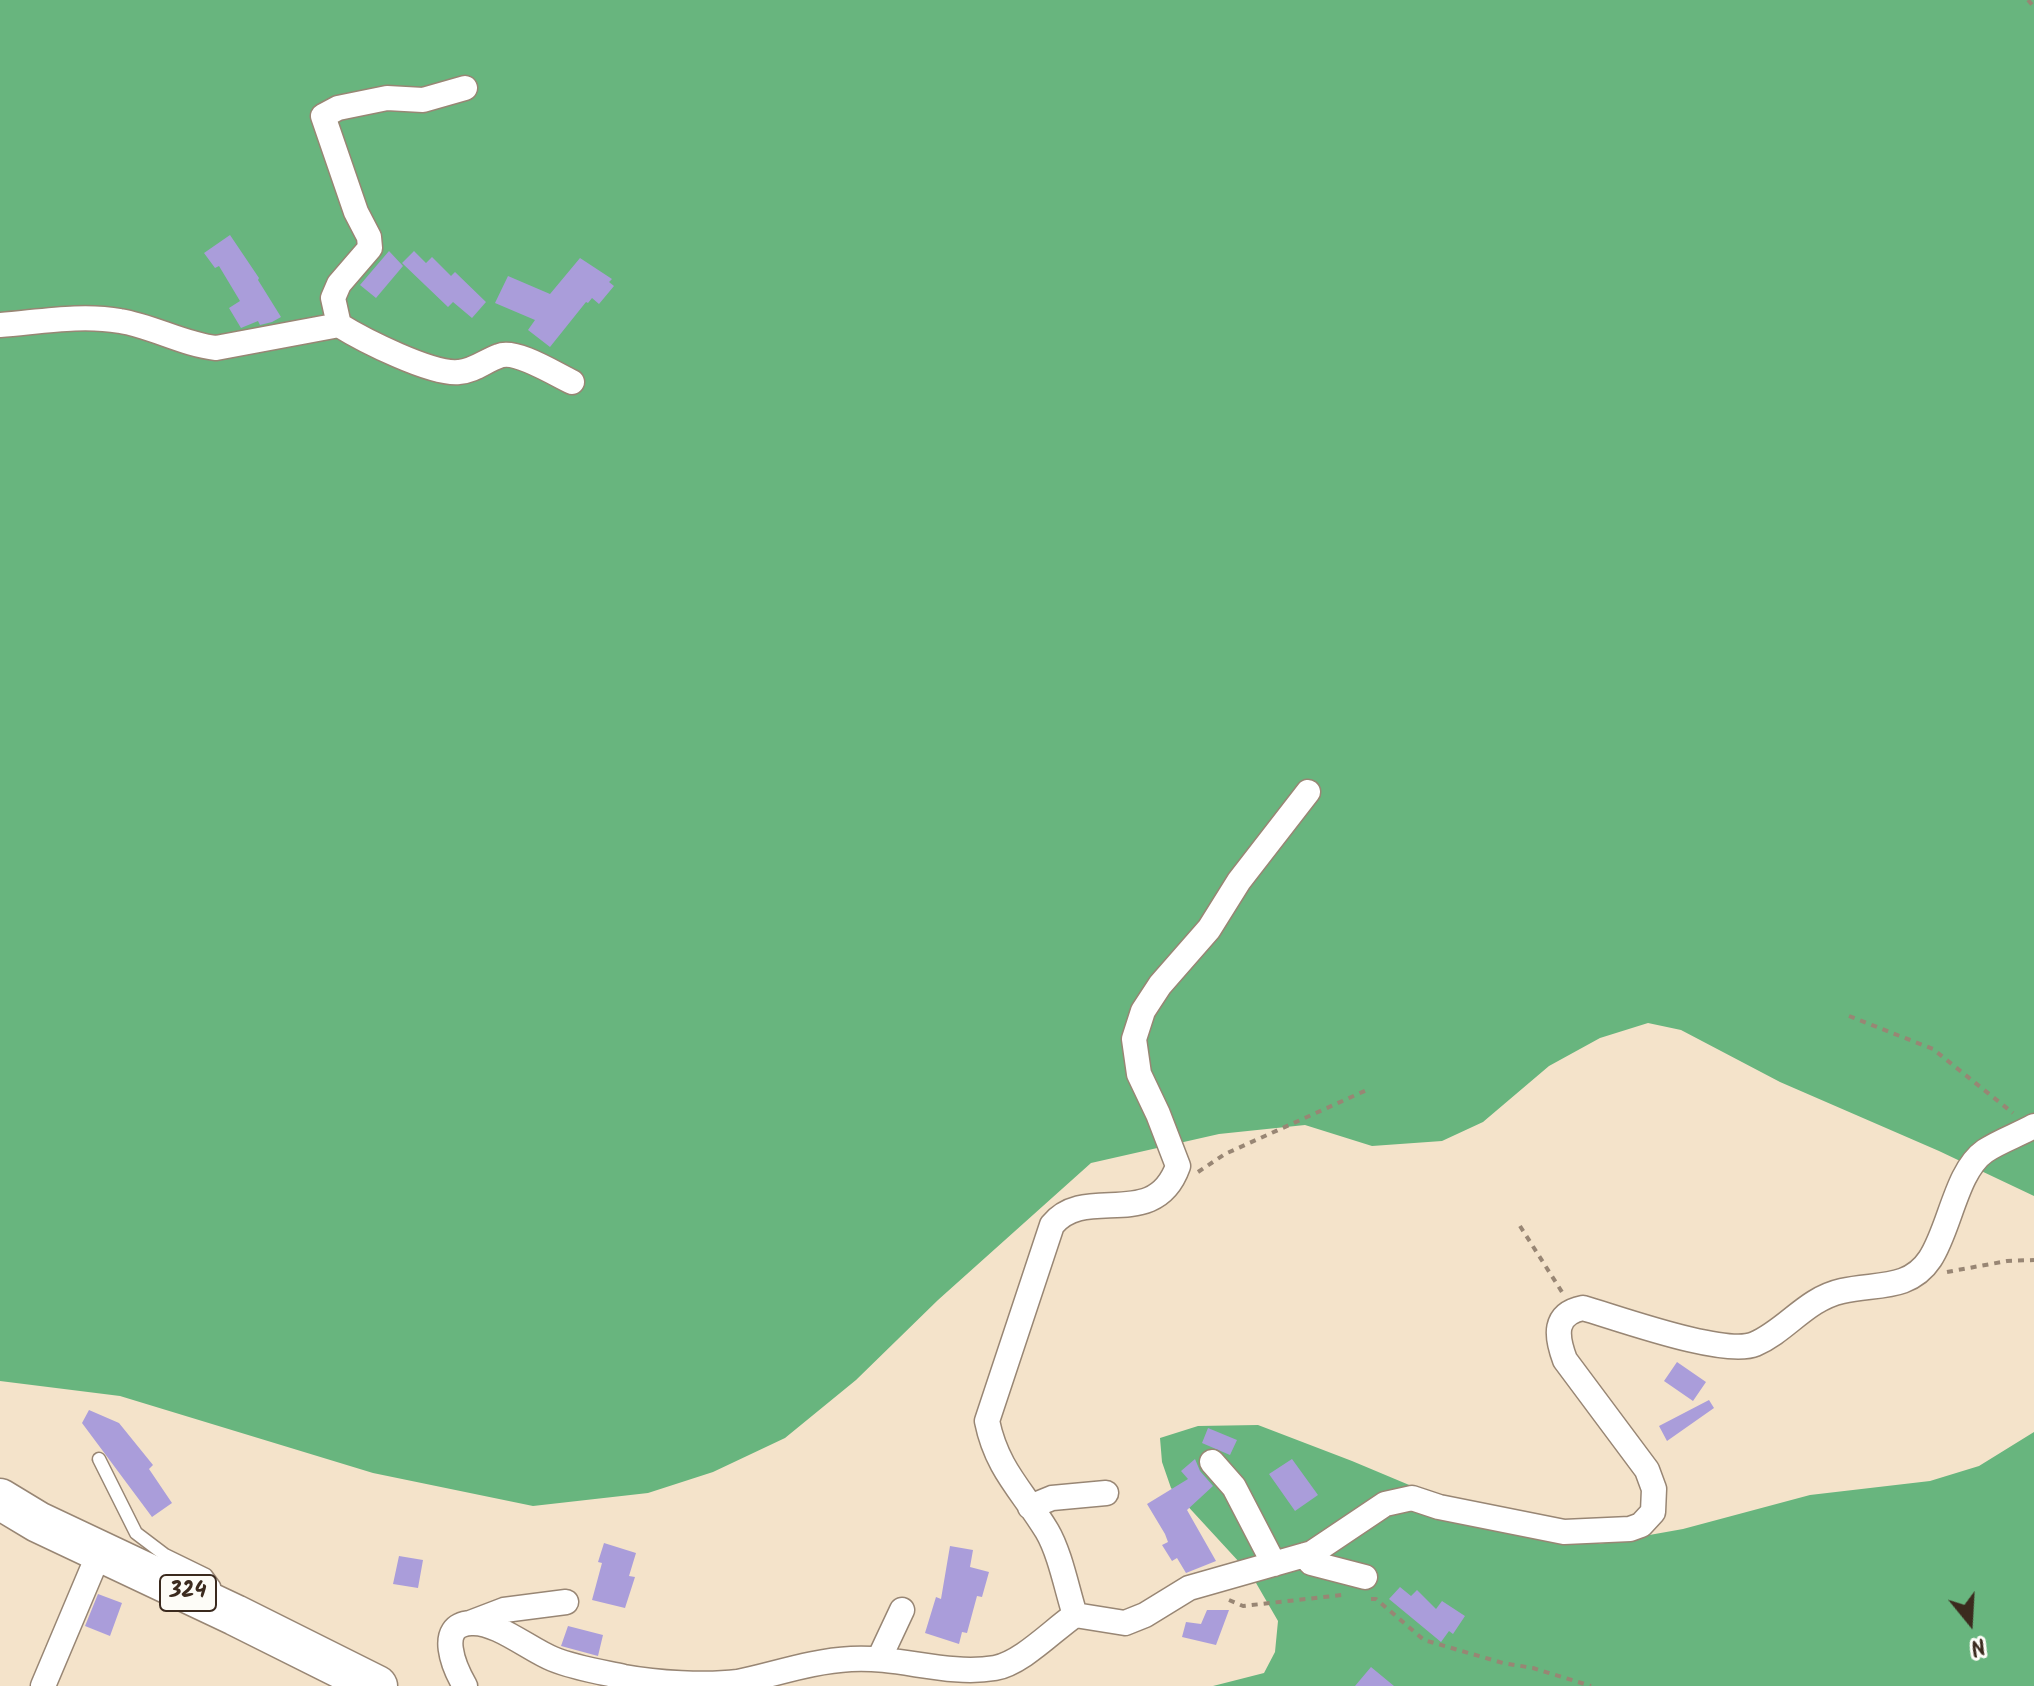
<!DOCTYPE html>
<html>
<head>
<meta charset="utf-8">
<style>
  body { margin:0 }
  #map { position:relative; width:2034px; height:1686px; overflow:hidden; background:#f4e3ca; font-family:Kalam,sans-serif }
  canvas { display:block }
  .north { position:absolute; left:1930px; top:1582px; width:80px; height:80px; -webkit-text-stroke:6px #fdfcf7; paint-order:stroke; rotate:162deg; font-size:22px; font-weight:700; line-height:32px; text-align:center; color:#3b2a1e }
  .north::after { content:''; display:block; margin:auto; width:28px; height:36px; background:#3b2a1e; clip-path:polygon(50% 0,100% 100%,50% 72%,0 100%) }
</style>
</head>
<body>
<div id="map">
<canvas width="2034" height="1686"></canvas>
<div class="north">N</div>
</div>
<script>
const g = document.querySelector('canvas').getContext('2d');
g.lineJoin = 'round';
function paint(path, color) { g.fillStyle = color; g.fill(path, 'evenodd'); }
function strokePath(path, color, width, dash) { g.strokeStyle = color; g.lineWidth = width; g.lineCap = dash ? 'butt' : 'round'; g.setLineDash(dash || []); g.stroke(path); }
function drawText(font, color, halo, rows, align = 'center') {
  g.font = font + ' Kalam,sans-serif'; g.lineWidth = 7; g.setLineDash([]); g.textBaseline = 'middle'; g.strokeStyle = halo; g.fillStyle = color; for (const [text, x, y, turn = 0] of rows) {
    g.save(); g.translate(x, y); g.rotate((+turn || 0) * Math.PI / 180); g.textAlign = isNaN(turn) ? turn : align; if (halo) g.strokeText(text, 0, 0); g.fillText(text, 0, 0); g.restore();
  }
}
paint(new Path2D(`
  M0 0H2034V1196L1939 1151 1780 1082 1681 1030 1648 1023 1600 1038 1549 1066 1483 1122 1442 1141 1372 1146 1305 1125 1219 1134 1091 1163 938 1300 856 1380 785 1438 713 1472 648 1493 533 1506 373 1473 120 1396 0 1381Z
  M1258 1425 1352 1461 1538 1539 1599 1544 1683 1529 1810 1495 1930 1481 1979 1466 2034 1432V1686H1213L1264 1673 1275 1652 1278 1621 1252 1576 1171 1488 1162 1462 1160 1438 1198 1426Z`), '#68b57e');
paint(new Path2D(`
  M230 235 259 278 258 280 281 317 272 322 260 325 258 321 241 328 229 308 240 301 219 266 215 268 204 253Z
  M389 251 403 266 376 298 360 285Z
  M414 251 426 263 432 257 451 276 455 272 486 302 472 318 453 302 448 307 402 263Z
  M580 258 612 279 609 282 614 286 599 304 592 298 588 303 586 302 550 347 528 330 535 320 495 303 508 276 550 294Z
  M1677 1362 1706 1382 1693 1401 1664 1381Z
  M1709 1400 1714 1408 1667 1441 1659 1426Z
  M89 1410 119 1423 153 1465 149 1469 172 1503 152 1517 82 1423Z
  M1208 1428 1237 1440 1230 1455 1202 1443Z
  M1195 1459 1200 1471 1213 1486 1187 1510 1216 1561 1186 1573 1177 1558 1172 1561 1162 1545 1168 1542 1165 1534 1147 1504 1188 1479 1181 1471Z
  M1292 1459 1318 1495 1295 1511 1269 1474Z
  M604 1543 636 1553 629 1576 635 1577 625 1608 592 1600 602 1563 598 1562Z
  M950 1546 973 1550 970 1567 989 1572 982 1597 977 1596 967 1633 962 1632 959 1644 925 1633 936 1597 941 1599Z
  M399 1556 423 1560 418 1588 393 1584Z
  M1400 1587 1411 1596 1417 1590 1436 1609 1442 1601 1465 1616 1453 1634 1449 1631 1441 1642 1389 1599Z
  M98 1594 122 1603 110 1636 85 1626Z
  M1207 1610H1229L1216 1645 1182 1637 1186 1622 1201 1624Z
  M568 1626 603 1635 598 1656 561 1646Z
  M1371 1667 1394 1686H1355Z`), '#aa9dda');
const service = new Path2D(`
  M99 1459 136 1533 165 1555 206 1575 214 1586 215 1596`);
const minor = new Path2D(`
  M0 325C39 322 81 314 120 321 152 326 185 345 216 348L339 325C363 340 432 375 459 372 474 371 485 361 499 356 516 349 555 374 572 382
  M339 325 333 298 339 284 370 248 369 237 356 212 323 116 338 108 387 98 423 100 465 88
  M1212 1462 1234 1487 1274 1564
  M1030 1507 1052 1498 1106 1493
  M1305 1555 1311 1563 1365 1577
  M1075 1615C1067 1590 1060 1553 1047 1531 1023 1491 997 1470 987 1421L1052 1225C1086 1183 1154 1233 1178 1166L1158 1114 1139 1074 1134 1039 1143 1011 1160 985 1209 929 1239 881 1308 792
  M470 1623 504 1610 566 1602
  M879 1659 902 1610
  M43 1686 100 1551
  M465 1686C455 1669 435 1625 471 1623 496 1621 530 1650 553 1659 575 1668 601 1672 624 1677 657 1683 705 1686 738 1682 776 1674 812 1661 851 1659 899 1656 947 1676 995 1668 1022 1663 1053 1630 1075 1615L1125 1623 1145 1615 1189 1588 1312 1553 1385 1504 1412 1498 1439 1507 1564 1532 1630 1529 1641 1525 1653 1512 1654 1489 1647 1470 1565 1360C1556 1336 1553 1314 1583 1308 1618 1318 1725 1357 1755 1344 1787 1330 1806 1299 1842 1291 1875 1283 1909 1291 1930 1259 1950 1229 1956 1171 1985 1151 2000 1141 2018 1135 2034 1126`);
const trunk = new Path2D(`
  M0 1499 38 1522 235 1615 377 1686`);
strokePath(service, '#988674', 15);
strokePath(minor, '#988674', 27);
strokePath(trunk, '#988674', 43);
strokePath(new Path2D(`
  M2028 0 2034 7
  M1849 1016 1933 1049 2013 1113
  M1198 1172 1225 1154 1369 1089
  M1520 1226 1562 1292
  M1947 1272 2007 1261 2034 1260
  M1371 1599H1376L1424 1640 1503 1663 1533 1668 1591 1686
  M1229 1600 1243 1606 1342 1595`), '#988674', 4, [6, 6]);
strokePath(service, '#fff', 12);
strokePath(minor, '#fff', 24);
strokePath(trunk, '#fff', 40);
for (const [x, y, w] of [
  [188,1593,56]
]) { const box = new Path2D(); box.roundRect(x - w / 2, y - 18, w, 36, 6); g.fillStyle = '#fdfcf7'; g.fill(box); strokePath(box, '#3b2a1e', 2); }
drawText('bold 22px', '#3b2a1e', null, [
  ["324",188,1593]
]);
</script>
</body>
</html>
